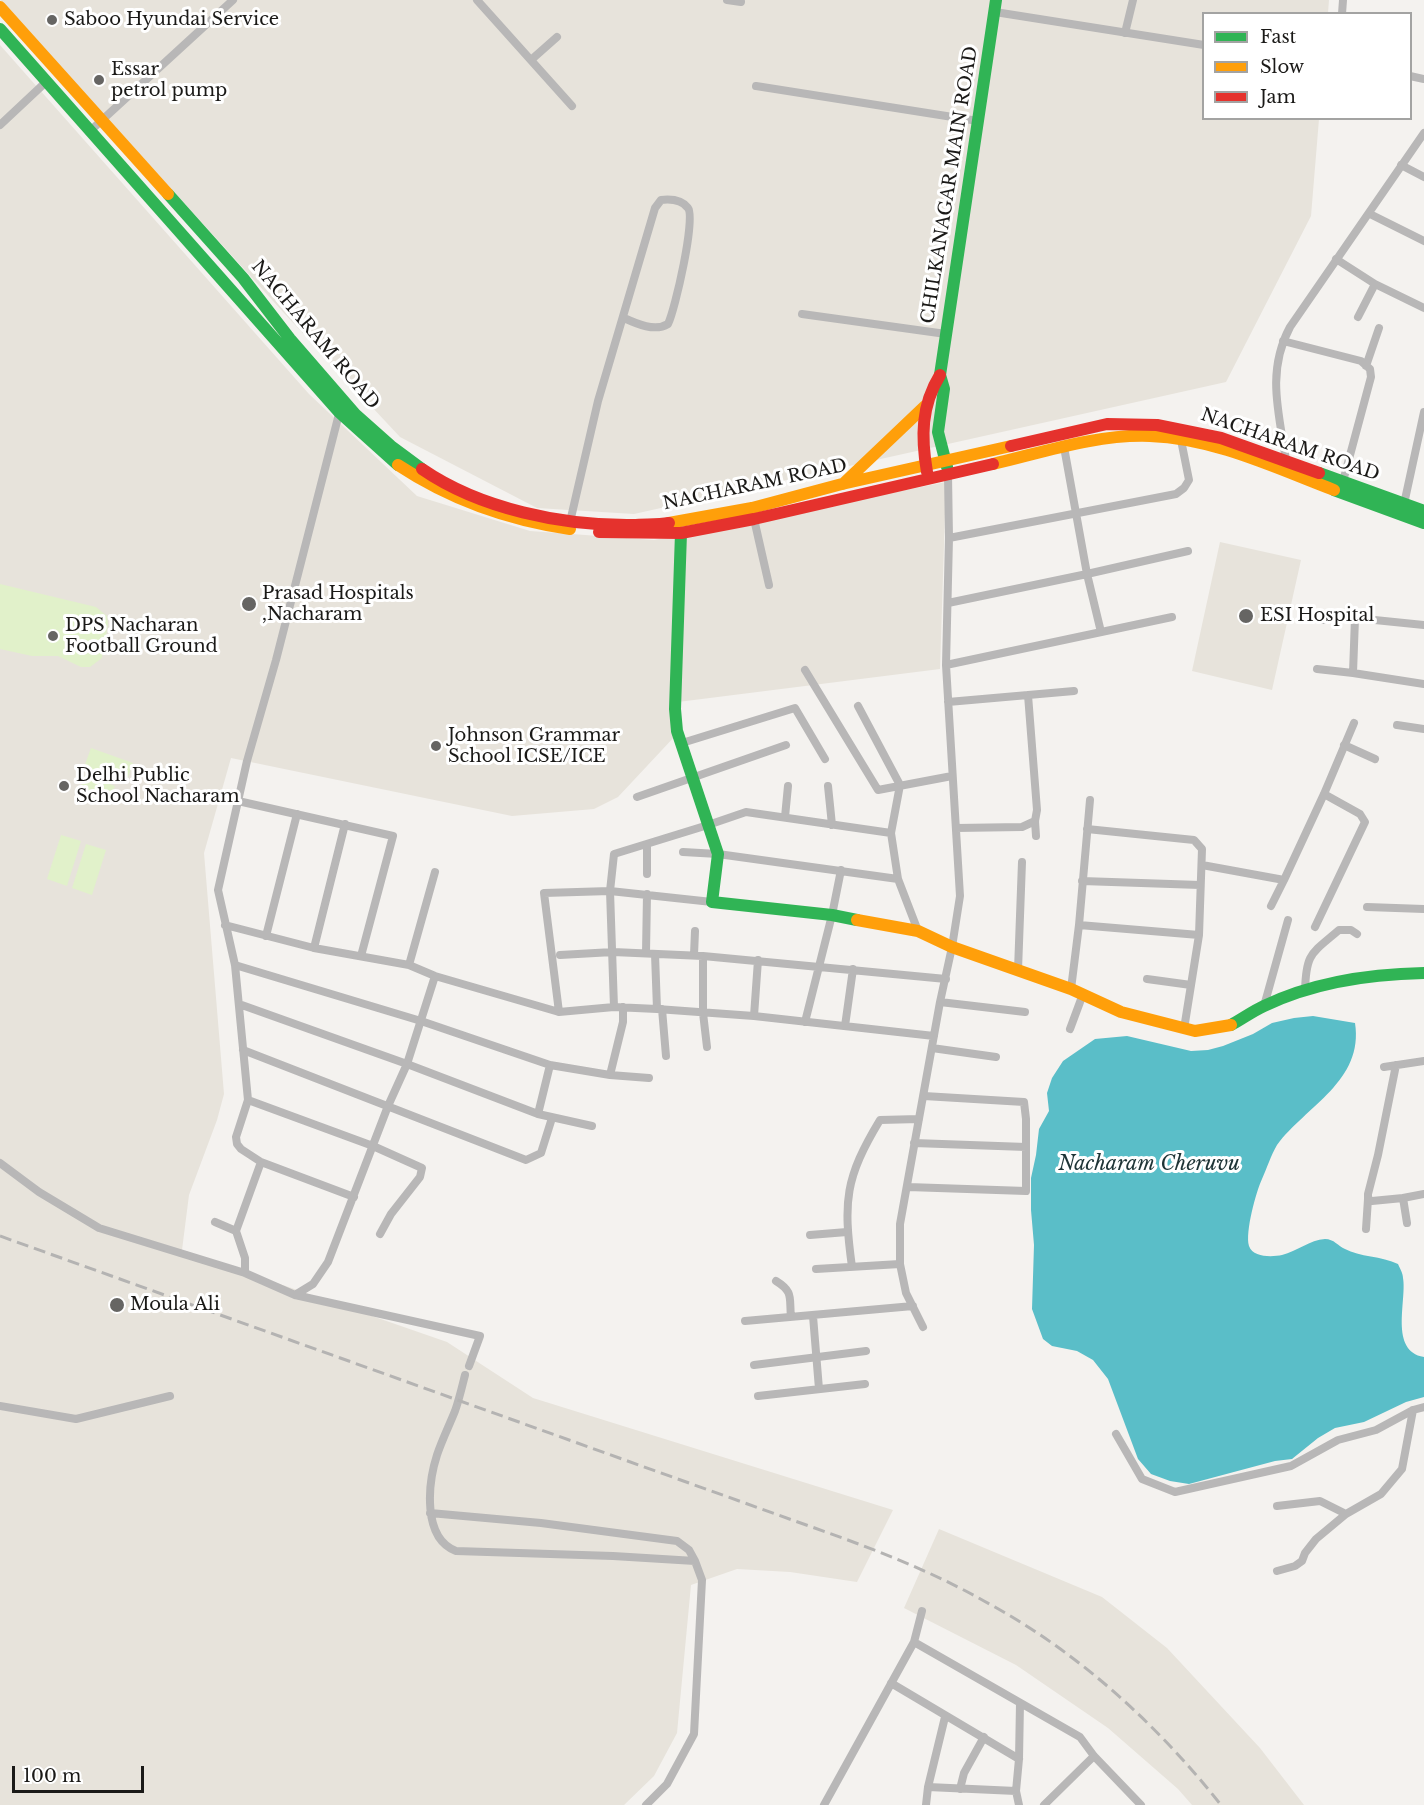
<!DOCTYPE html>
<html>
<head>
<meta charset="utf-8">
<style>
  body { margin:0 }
  #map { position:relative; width:1424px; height:1805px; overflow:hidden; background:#f4f2ef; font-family:"Libre Baskerville",serif }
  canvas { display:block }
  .legend { position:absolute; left:1202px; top:12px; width:210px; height:108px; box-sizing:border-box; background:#fff; border:2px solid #a3a3a2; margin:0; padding:8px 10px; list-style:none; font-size:18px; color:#1a1917 }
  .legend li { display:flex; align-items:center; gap:12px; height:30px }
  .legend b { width:30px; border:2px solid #a3a3a2 }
  .scale { position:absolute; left:12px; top:1766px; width:132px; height:27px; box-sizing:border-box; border:3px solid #1a1917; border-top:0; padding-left:8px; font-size:18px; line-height:21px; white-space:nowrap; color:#1a1917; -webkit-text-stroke:4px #fff; paint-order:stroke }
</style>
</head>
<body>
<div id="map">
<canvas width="1424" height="1805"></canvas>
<ul class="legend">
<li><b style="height:8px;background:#30b455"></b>Fast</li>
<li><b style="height:8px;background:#ff9f0a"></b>Slow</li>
<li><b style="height:8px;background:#e5322d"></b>Jam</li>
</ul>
<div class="scale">100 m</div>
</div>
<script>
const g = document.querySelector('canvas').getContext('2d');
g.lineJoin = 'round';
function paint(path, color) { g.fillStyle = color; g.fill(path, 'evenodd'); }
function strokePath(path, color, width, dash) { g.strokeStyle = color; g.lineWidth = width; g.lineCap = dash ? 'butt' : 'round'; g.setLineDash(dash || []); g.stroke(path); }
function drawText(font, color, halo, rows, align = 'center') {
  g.font = font + ' "Libre Baskerville",serif'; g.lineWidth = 6; g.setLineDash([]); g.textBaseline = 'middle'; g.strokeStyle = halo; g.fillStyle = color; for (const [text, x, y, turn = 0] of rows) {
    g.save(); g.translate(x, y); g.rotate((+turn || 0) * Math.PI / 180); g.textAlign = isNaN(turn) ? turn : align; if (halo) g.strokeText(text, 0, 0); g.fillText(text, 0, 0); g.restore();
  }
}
paint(new Path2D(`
  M0 0H1329L1328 13 1204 14V118L1319 119 1311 216 1226 382 634 514 537 508 400 437 283 312Z
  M0 45 309 394 417 496 530 531 654 540 946 482 940 669 678 702 676 735 618 797 594 809 512 816 231 758 204 853 224 1094 217 1120 189 1195 182 1250 447 1342 533 1398 893 1510 857 1582 790 1572 737 1569 691 1585 677 1733 654 1776 624 1805H0Z
  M1220 542 1301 560 1272 690 1192 671Z
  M939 1529 1102 1597 1167 1648 1260 1748 1304 1805H1192L1178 1789 1108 1728 1016 1665 904 1608Z`), '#e7e3db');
paint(new Path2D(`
  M0 584 96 607 107 616 108 624 102 658 90 667H81L58 656H32L0 649Z
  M91 748 133 763 126 783 84 767Z
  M85 775 115 786 108 805 78 794Z
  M61 835 81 841 67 886 47 879Z
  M86 844 106 850 92 895 72 888Z`), '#e1f1ca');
paint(new Path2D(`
  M1313 1016 1355 1023C1364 1081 1306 1106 1277 1145 1271 1155 1267 1168 1262 1179 1256 1192 1245 1232 1249 1246 1253 1258 1273 1257 1282 1255 1297 1251 1310 1240 1325 1239 1334 1239 1338 1246 1345 1249 1359 1257 1382 1256 1398 1264 1400 1269 1403 1273 1403 1278 1407 1301 1389 1351 1424 1357V1397L1406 1402 1364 1422 1335 1428 1318 1438 1292 1459 1275 1461 1189 1484 1170 1481 1151 1474 1138 1459 1108 1379 1093 1360 1077 1351 1052 1346 1043 1339 1032 1309 1034 1245 1031 1210V1178L1036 1155 1039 1129 1049 1111 1047 1093 1052 1078 1063 1061 1095 1039 1127 1036 1191 1051 1208 1050 1223 1046 1253 1034 1272 1023 1294 1018Z`), '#5abec8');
strokePath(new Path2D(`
  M477 0 572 106
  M727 0 741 2
  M995 12 1204 45
  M1342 14 1343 0
  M1125 33 1133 0
  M531 60 557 37
  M1410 76 1424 79
  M756 86 978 121
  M0 125 47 81
  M89 132 233 0
  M1401 165 1424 177
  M1370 214 1424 241
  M1336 259 1375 284 1424 308
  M802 314 946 334
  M1358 317 1375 284
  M1283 341 1361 361 1370 369 1371 377 1342 485
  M1366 366 1379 328
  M340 410 276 660 247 761 218 890 235 965 248 1100 236 1137 237 1144 241 1149 261 1162 354 1197
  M1064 447 1087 574 1101 632
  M1286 460C1279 413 1266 372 1290 327L1424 133
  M1404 504 1424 412
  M754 519 769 585
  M570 522 598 401 655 208 661 200C670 199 682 200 688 208 696 218 675 310 668 324 655 332 637 324 624 318
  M949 538 1176 494 1184 488 1189 480 1181 440
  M948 603 1087 574 1188 551
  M1323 620 1355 618 1424 625
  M946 665 1172 617
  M1317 669 1353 673 1424 684
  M805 670 878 790 952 776
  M1353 673 1355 618
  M1028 695 1037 810 1035 821 1036 836
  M948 702 1074 691
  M858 706 900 785 891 833 898 879 918 931
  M1397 725 1424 729
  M682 743 795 708 825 759
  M1344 745 1375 759
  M828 786 832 825
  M637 797 786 745
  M238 801 393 836 361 956
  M785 817 788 786
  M956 828 1022 827 1035 821
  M1087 829 1194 840 1202 849 1199 935 1184 1029
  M683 852 718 854 898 879
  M1202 865 1284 880 1271 906
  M647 874V844
  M1284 880 1324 794 1354 723
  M1082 881 1200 885
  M1367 907 1424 909
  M225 925 314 948 409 965 435 976 559 1012 614 1007 657 1009 754 1016 934 1036
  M1079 925 1199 935
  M1315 927 1365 822 1360 814 1324 794
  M266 936 297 814
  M314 948 345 824
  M646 953 647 894
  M655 954 657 1009
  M560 955 613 952 703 956 946 979
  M694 955 695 931
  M703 956V1013L707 1047
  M235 965 421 1021 550 1065 610 1075 649 1078
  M409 965 435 872
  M1018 970 1022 862
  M1147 979 1191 985
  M1071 989 1079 925 1090 800
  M1305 991C1306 953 1311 954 1339 930H1351L1357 934
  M940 1002 1025 1012
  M239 1004 407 1064 538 1114 592 1126
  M1264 1006 1288 920
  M614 1007 610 891 614 854 708 825 746 812 891 833
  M662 1009 666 1056
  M559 1012 544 893 610 891 712 902
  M754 1016 758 960
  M805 1022 832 915 841 870
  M845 1026 853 969
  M1070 1029 1083 994
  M932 1048 996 1057
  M243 1050 526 1160 541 1153 552 1118
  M1396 1065 1378 1155 1368 1194V1199L1372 1201 1403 1198
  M1384 1067 1424 1061
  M610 1075 623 1022V1007
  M248 1100 373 1146 422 1168 420 1177 391 1214 380 1234
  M538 1114 550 1065
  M914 1143 1026 1147
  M0 1163 39 1192 99 1228 245 1273 295 1295 480 1336 469 1366
  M908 1187 1026 1191V1119L1024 1102 924 1096
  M215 1222 236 1231
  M1407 1223 1403 1198 1424 1194
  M1366 1229 1368 1199
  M810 1235 847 1232
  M852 1267C843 1201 845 1178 880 1120L919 1119
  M816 1269 900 1264
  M245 1273V1258L236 1231 261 1162
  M776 1281C794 1292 789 1298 791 1317
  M295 1295 313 1284 328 1262 388 1106 407 1064 435 976
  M813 1316 819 1389
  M745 1321 913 1306
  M923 1327 906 1293 900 1264V1224L940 1002 952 947 960 896 946 665 949 538 948 474
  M754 1365 866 1351
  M465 1375C462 1387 459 1400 455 1411 449 1426 442 1440 437 1455 428 1483 422 1538 456 1551L613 1556 695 1561 702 1580 694 1734 667 1784 646 1805
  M758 1396 865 1384
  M0 1406 76 1419 170 1396
  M1116 1434 1142 1479 1175 1492 1291 1466 1338 1440 1376 1430 1413 1410 1424 1407
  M1277 1506 1320 1501 1346 1514
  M430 1513 541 1523 677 1541 689 1550 695 1561
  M1277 1571 1295 1566 1302 1561 1305 1553 1316 1539 1346 1514 1381 1494 1402 1469 1413 1410
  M914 1642 1080 1737 1094 1756 1141 1805
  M891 1683 1019 1759
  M928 1787 1016 1791
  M960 1789 964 1773 984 1737
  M824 1805 914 1642 922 1611
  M926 1805 928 1787 945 1717
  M1019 1805 1016 1791 1019 1759 1020 1703
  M1044 1805 1094 1756`), '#b8b7b7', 8);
strokePath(new Path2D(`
  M0 29 339 412 398 465
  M168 194 243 278 290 339 355 414 391 446 422 469
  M947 467 938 432 944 389 940 375 996 0
  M1319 473 1424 511
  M1334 490 1424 523
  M681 533 675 709 677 731 718 854 712 902 832 915 857 920
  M1231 1025C1242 1019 1253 1011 1264 1006 1314 982 1369 974 1424 973`), '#30b455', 12);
strokePath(new Path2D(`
  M0 7 168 194
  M993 464C1044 452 1097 434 1150 436 1214 438 1276 468 1334 490
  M398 465C451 500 508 520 570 529
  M843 484 925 406
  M669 523 752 508 842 484 1011 446
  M857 920 918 931 952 947 1071 989 1121 1012 1195 1031 1231 1025`), '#ff9f0a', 12);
strokePath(new Path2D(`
  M1011 446 1107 424 1157 425 1221 438 1319 473
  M422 469C480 509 563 526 633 525 645 524 657 525 669 523
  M927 472C921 437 921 406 940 375
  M599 532 681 533 754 519 993 464`), '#e5322d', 12);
strokePath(new Path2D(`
  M0 1236 795 1521C860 1544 924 1567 984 1601 1077 1651 1156 1723 1221 1805`), '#b4b3b2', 3, [12, 6]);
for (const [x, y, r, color] of [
  [52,20,6,"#666563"],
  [99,80,6,"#666563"],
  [249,604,8,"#666563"],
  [1246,616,8,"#666563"],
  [53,636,6,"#666563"],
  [436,746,6,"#666563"],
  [64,786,6,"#666563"],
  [117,1305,8,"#666563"]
]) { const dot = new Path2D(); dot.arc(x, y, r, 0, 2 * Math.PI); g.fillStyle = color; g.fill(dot); strokePath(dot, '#fff', 2); }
drawText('18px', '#1a1917', '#fff', [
  ["Saboo Hyundai Service",64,20],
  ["Essar",111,70],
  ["petrol pump",111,91],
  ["Prasad Hospitals",262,594],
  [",Nacharam",262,615],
  ["ESI Hospital",1260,616],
  ["DPS Nacharan",65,626],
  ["Football Ground",65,647],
  ["Johnson Grammar",448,736],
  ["School ICSE/ICE",448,757],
  ["Delhi Public",76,776],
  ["School Nacharam",76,797],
  ["Moula Ali",130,1305]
], 'left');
drawText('18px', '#1a1917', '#fff', [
  ["CHILKANAGAR MAIN ROAD",950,185,-81],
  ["NACHARAM ROAD",315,335,50],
  ["NACHARAM ROAD",1290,445,19],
  ["NACHARAM ROAD",755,485,-12]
]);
drawText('italic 20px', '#1e3436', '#fff', [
  ["Nacharam Cheruvu",1149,1164]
]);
</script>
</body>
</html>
